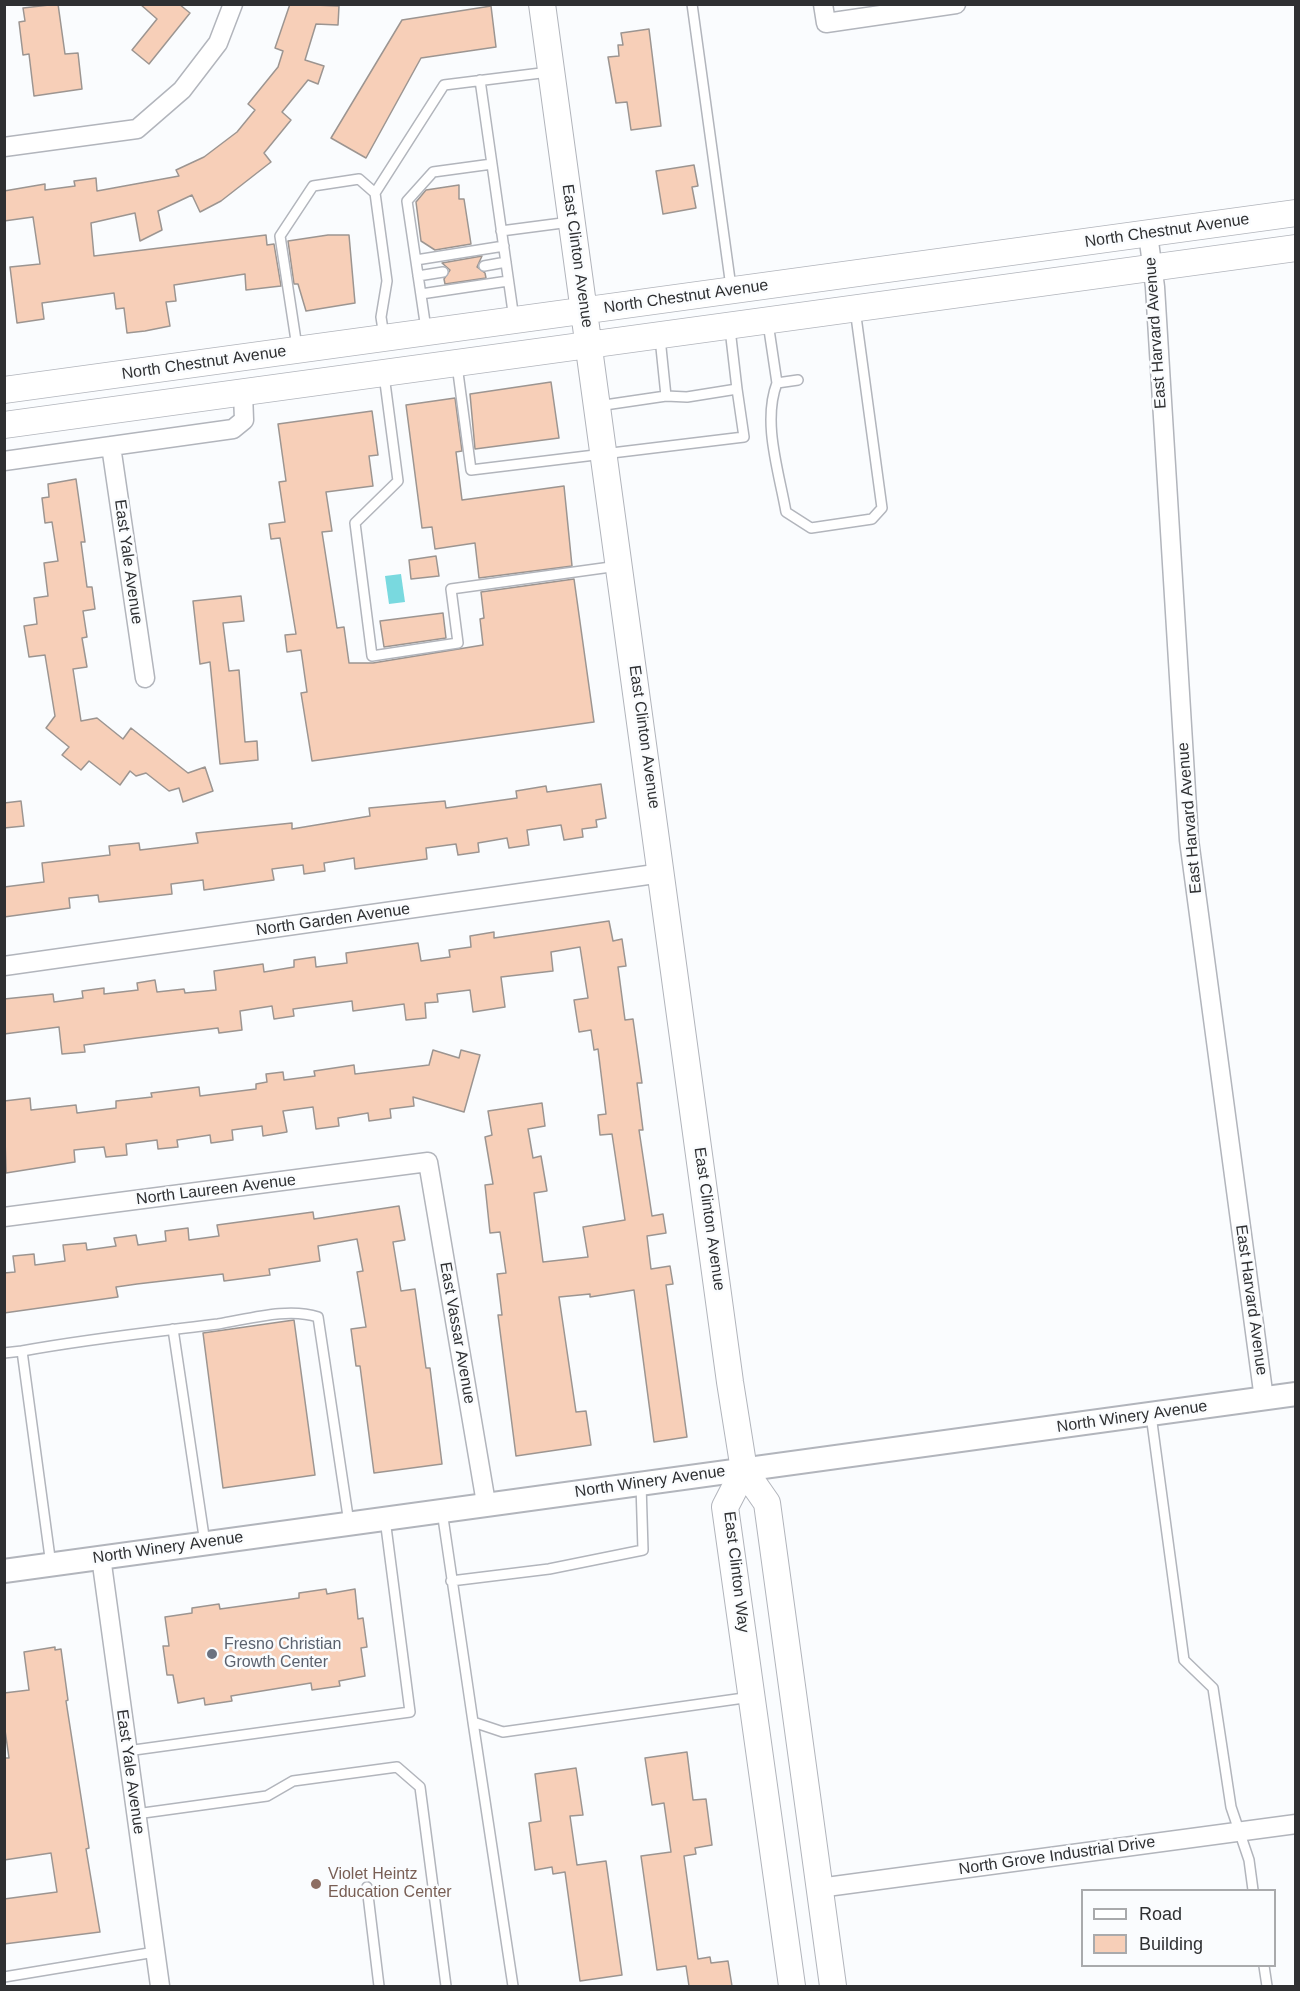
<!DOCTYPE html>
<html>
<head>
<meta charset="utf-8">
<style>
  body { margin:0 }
  #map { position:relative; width:1300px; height:1991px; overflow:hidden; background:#fafcfe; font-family:Helvetica,sans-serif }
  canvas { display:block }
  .frame { position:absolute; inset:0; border:6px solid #2f3032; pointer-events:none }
  .legend { position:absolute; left:1081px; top:1889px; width:195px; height:78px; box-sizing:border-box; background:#fafcfe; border:2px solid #a9aaac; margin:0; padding:8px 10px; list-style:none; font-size:18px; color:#2f3032 }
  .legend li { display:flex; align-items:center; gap:12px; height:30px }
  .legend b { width:30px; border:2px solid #a9aaac }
</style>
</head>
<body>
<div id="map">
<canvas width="1300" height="1991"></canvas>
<div class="frame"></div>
<ul class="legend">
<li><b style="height:8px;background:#fff"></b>Road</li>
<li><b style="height:16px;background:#f7cfb8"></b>Building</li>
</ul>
</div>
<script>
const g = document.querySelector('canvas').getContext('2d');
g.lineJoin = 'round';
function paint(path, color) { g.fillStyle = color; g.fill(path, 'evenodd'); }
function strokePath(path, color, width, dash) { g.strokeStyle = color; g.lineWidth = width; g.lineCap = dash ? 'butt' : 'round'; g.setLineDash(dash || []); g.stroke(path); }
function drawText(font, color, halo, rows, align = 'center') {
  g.font = font + ' Helvetica,sans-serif'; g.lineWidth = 5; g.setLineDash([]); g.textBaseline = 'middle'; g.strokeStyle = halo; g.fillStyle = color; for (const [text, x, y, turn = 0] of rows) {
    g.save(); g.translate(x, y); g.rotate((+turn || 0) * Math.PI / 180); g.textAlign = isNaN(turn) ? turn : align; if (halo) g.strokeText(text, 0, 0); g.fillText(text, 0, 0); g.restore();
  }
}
paint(new Path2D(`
  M401 574 405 602 389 604 385 576Z`), '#79d9df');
const building = new Path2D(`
  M58 4 65 54 78 53 82 89 34 96 29 54 23 55 19 22 25 21 23 8Z
  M140 4H179L190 13 149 64 132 50 157 19Z
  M290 4 339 6 338 25 316 24 305 60 324 66 318 84 308 80 282 112 291 120 264 153 271 162 221 201 200 212 192 195 158 211 162 230 140 241 135 213 91 223 94 256 266 235 267 245 274 244 281 286 246 290 245 274 174 285 176 301 166 302 170 326 145 331 127 333 124 308 116 309 114 293 42 303 44 319 17 323 10 267 40 264 33 217 4 221V191L45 184V190L75 186 74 181 96 178 97 191 179 176 176 170 204 157 237 132 255 110 248 104 278 67 283 51 275 48Z
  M491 6 496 47 421 58 366 158 331 138 402 20Z
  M649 29 661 126 631 130 627 102 616 103 608 57 619 56 618 45H623L621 33Z
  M694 165 698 186 692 187 696 208 663 214 656 171Z
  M459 185V199H464L471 244 435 250 421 241 416 202 426 190Z
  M328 235H349L355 303 306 311 298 284H294L288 241Z
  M482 256 477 267 485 273 486 278 445 284 444 279 450 270 442 263Z
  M551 382 559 438 475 449 470 394Z
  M455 398 462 451 456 452 462 500 564 486 572 566 479 578 475 543 435 549 432 527 422 528 406 405Z
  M372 411 378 455 369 456 373 486 326 492 332 531 322 532 337 628 344 627 349 663H373L483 645 480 619 484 618 481 592 574 579 594 722 312 761 301 693 307 692 301 650 287 652 285 635 296 634 280 538 271 539 269 524 285 522 279 482 286 481 278 424Z
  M76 479 85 542H81L87 587H92L95 609 83 611 87 637 82 638 87 667 73 669 81 721 97 718 123 739 131 728 188 773 205 767 213 791 183 802 179 788 169 791 146 773 136 776 130 771 120 785 89 761 81 770 62 755 69 747 46 728 55 716 45 655 29 657 24 626 37 624 34 598 48 596 44 563 58 561 52 522 45 523 42 498 49 497 48 484Z
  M436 556 439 576 411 579 409 560Z
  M241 596 244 621 223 623 229 671 239 670 245 742 257 741 258 760 220 764 210 662 200 664 193 601Z
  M443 613 446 638 384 647 380 621Z
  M601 784 606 818 596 820 597 827 582 829 583 837 564 840 561 825 527 830 529 845 509 848 507 838 478 843 479 852 458 855 456 844 426 848 427 859 355 869 354 858 324 863 325 871 304 874 303 865 272 869 274 880 204 890 203 880 171 884 172 894 99 902 98 895 69 898 70 908 4 917V887L44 882 42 863 110 855 109 846 139 843 140 850 198 843 196 833 292 823V829L370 816 369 808 445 801 446 808 517 798 516 791 546 786 547 792Z
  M21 801 24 826 4 828V803Z
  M609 921 613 941 622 939 626 966 618 967 625 1020 633 1019 642 1083H637L643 1130H639L652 1216 663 1214 666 1233 647 1236 651 1269 670 1266 673 1284 666 1285 687 1437 654 1442 634 1290 590 1297V1294L559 1297 576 1412 586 1411 591 1445 516 1456 498 1315H502L497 1274 506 1273 500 1232 490 1233 485 1185 493 1184 485 1137 492 1135 488 1111 542 1103 545 1126 528 1129 533 1158 541 1156 547 1191 534 1193 543 1262 588 1257 583 1227 625 1220 612 1134 600 1135 598 1115 606 1114 598 1049 594 1050 591 1030 579 1032 574 1000 588 998 580 947 551 952 553 971 501 977 505 1007 473 1012 470 990 437 994 438 1002 425 1003 426 1018 406 1020 404 1004 353 1011 352 1001 293 1009 294 1016 274 1019 272 1006 240 1011 242 1030 219 1033 218 1028 137 1038 84 1045 85 1052 62 1054 59 1027 4 1034V999L53 994 54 1002 83 998 82 991 104 988V994L138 990 137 983 155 980 157 992 184 989 185 993 216 990 214 971 263 964 264 972 294 967V960L315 957 316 967 347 963 346 953 418 943 421 961 450 957 449 950 471 947 470 936 494 932V938Z
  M433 1050 459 1058 461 1050 480 1055 464 1112 413 1097 414 1106 390 1109 391 1118 369 1121 368 1113 338 1118 339 1126 316 1129 313 1107 283 1111 287 1132 263 1136 262 1126 232 1130 233 1140 211 1143 210 1135 177 1140 178 1147 158 1149 157 1140 126 1144 127 1155 106 1157 104 1147 74 1150 75 1162 6 1173 4 1101 30 1098 31 1110 76 1105 77 1113 116 1108V1101L152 1097 151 1093 199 1087 200 1096 256 1089V1084L267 1082 266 1074 283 1072 284 1080 315 1076 314 1071 354 1065 355 1074 429 1065Z
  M399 1206 405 1240 393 1242 401 1291 415 1289 426 1368H430L442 1464 374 1473 360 1366H356L351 1329 366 1327 357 1272 363 1271 357 1239 318 1246 320 1261 269 1269 270 1275 224 1281 223 1274 137 1284 116 1287 118 1297 4 1313V1273L15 1272 13 1256 34 1254 35 1265 65 1261 63 1245 86 1243 87 1250 116 1246 114 1238 136 1235 138 1245 166 1241 165 1231 188 1228 189 1240 219 1236 217 1225 313 1212 314 1219Z
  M294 1320 315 1475 223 1488 203 1333Z
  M326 1589 327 1594 355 1589 358 1619 363 1618 367 1647 361 1648 365 1676 339 1681 340 1686 312 1690 311 1683 231 1696 232 1701 205 1705 204 1698 178 1703 173 1675H167L163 1646H169L165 1617 192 1613V1608L219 1604 220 1609 299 1598V1593Z
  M55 1647V1650L61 1649 68 1700 66 1701 89 1848 86 1849 100 1932 4 1944V1899L57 1892 51 1853 4 1860V1758H9L4 1723V1693L29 1690 24 1652Z
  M687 1752 693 1800 706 1799 712 1845 695 1848 696 1854 684 1856 698 1959 710 1957 711 1963 728 1961 732 1986H689L686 1966 657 1970 641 1856 671 1852 664 1803 652 1805 645 1758Z
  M576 1768 583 1815 570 1816 577 1865 606 1861 622 1975 580 1981 565 1872 553 1874 552 1867 535 1870 529 1823 541 1821 535 1774Z`);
paint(building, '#f7cfb8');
strokePath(building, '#9c9591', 1.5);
const service = new Path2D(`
  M692 4 731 287
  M480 80 514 319
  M501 231 570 222
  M416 260 504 246
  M484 266 506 262
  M418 276 443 272
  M421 294 508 281
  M768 323 777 383 798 380
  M426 329 407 201 433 172 492 164
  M384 336 381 317 387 281 375 193 444 85 549 72
  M297 347 280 236 313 186 359 179 375 193
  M457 365 471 470 744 437 737 389
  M384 375 398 481 355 523 372 656 458 643 451 589 618 566
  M777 383C762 422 779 472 786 512L811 528 872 519 882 508 855 309
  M666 396 687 397 737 389 730 329
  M598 406 666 396 660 338
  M173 1329 205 1543
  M4 1353 22 1351
  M1151 1415 1184 1660 1213 1688 1231 1807 1249 1860 1253 1890
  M442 1511 473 1722 503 1732 751 1697
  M51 1565 22 1351C87 1339 153 1332 218 1324 249 1319 288 1307 318 1317L349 1523
  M451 1581 549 1569 643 1550 641 1484
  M473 1722 513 1986
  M127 1751 410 1712 385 1519
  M136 1814 267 1796 293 1781 397 1767 420 1787 446 1986
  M367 1887 379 1986
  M1264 1966 1267 1986
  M4 1977 155 1952`);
const minor = new Path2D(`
  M823 4 826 23 956 4
  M4 147 137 129 182 90 218 43 233 4
  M1148 234 1155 287 1189 840 1264 1399
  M111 446 145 678
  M4 461 233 429 244 420 243 393
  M4 966 662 873
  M4 1217 428 1162 486 1503
  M101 1557 160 1986
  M819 1888 1296 1824`);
const tertiary = new Path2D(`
  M4 1571 1296 1394`);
const secondary = new Path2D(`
  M542 4 730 1382 744 1470 767 1503 833 1986
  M4 390 1296 213
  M4 425 1296 248
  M744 1470 725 1507 792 1986`);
strokePath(service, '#b2b5bc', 12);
strokePath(minor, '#b2b5bc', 21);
strokePath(tertiary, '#b2b5bc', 26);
strokePath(secondary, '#b2b5bc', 28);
strokePath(service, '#fff', 9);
strokePath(minor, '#fff', 18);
strokePath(tertiary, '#fff', 22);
strokePath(secondary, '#fff', 26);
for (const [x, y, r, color] of [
  [212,1654,6,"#6b7280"],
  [316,1884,6,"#8d6e63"]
]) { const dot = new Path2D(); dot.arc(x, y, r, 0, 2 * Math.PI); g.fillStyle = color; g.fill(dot); strokePath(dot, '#fafcfe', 2); }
drawText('16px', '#2f3032', '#fafcfe', [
  ["North Chestnut Avenue",1167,231,-8],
  ["East Clinton Avenue",577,256,82],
  ["North Chestnut Avenue",686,297,-8],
  ["East Harvard Avenue",1156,333,-94],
  ["North Chestnut Avenue",204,363,-8],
  ["East Yale Avenue",128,562,82],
  ["East Clinton Avenue",644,737,82],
  ["East Harvard Avenue",1190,818,-95],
  ["North Garden Avenue",333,920,-8],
  ["North Laureen Avenue",216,1190,-7],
  ["East Clinton Avenue",709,1219,82],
  ["East Harvard Avenue",1251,1300,82],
  ["East Vassar Avenue",457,1333,80],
  ["North Winery Avenue",1132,1417,-8],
  ["North Winery Avenue",650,1482,-8],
  ["North Winery Avenue",168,1548,-8],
  ["East Clinton Way",736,1572,83],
  ["East Yale Avenue",130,1772,82],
  ["North Grove Industrial Drive",1057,1856,-8]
]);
drawText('16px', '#5b616d', '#fafcfe', [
  ["Fresno Christian",224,1645],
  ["Growth Center",224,1663]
], 'left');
drawText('16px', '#785e54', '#fafcfe', [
  ["Violet Heintz",328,1875],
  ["Education Center",328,1893]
], 'left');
</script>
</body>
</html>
